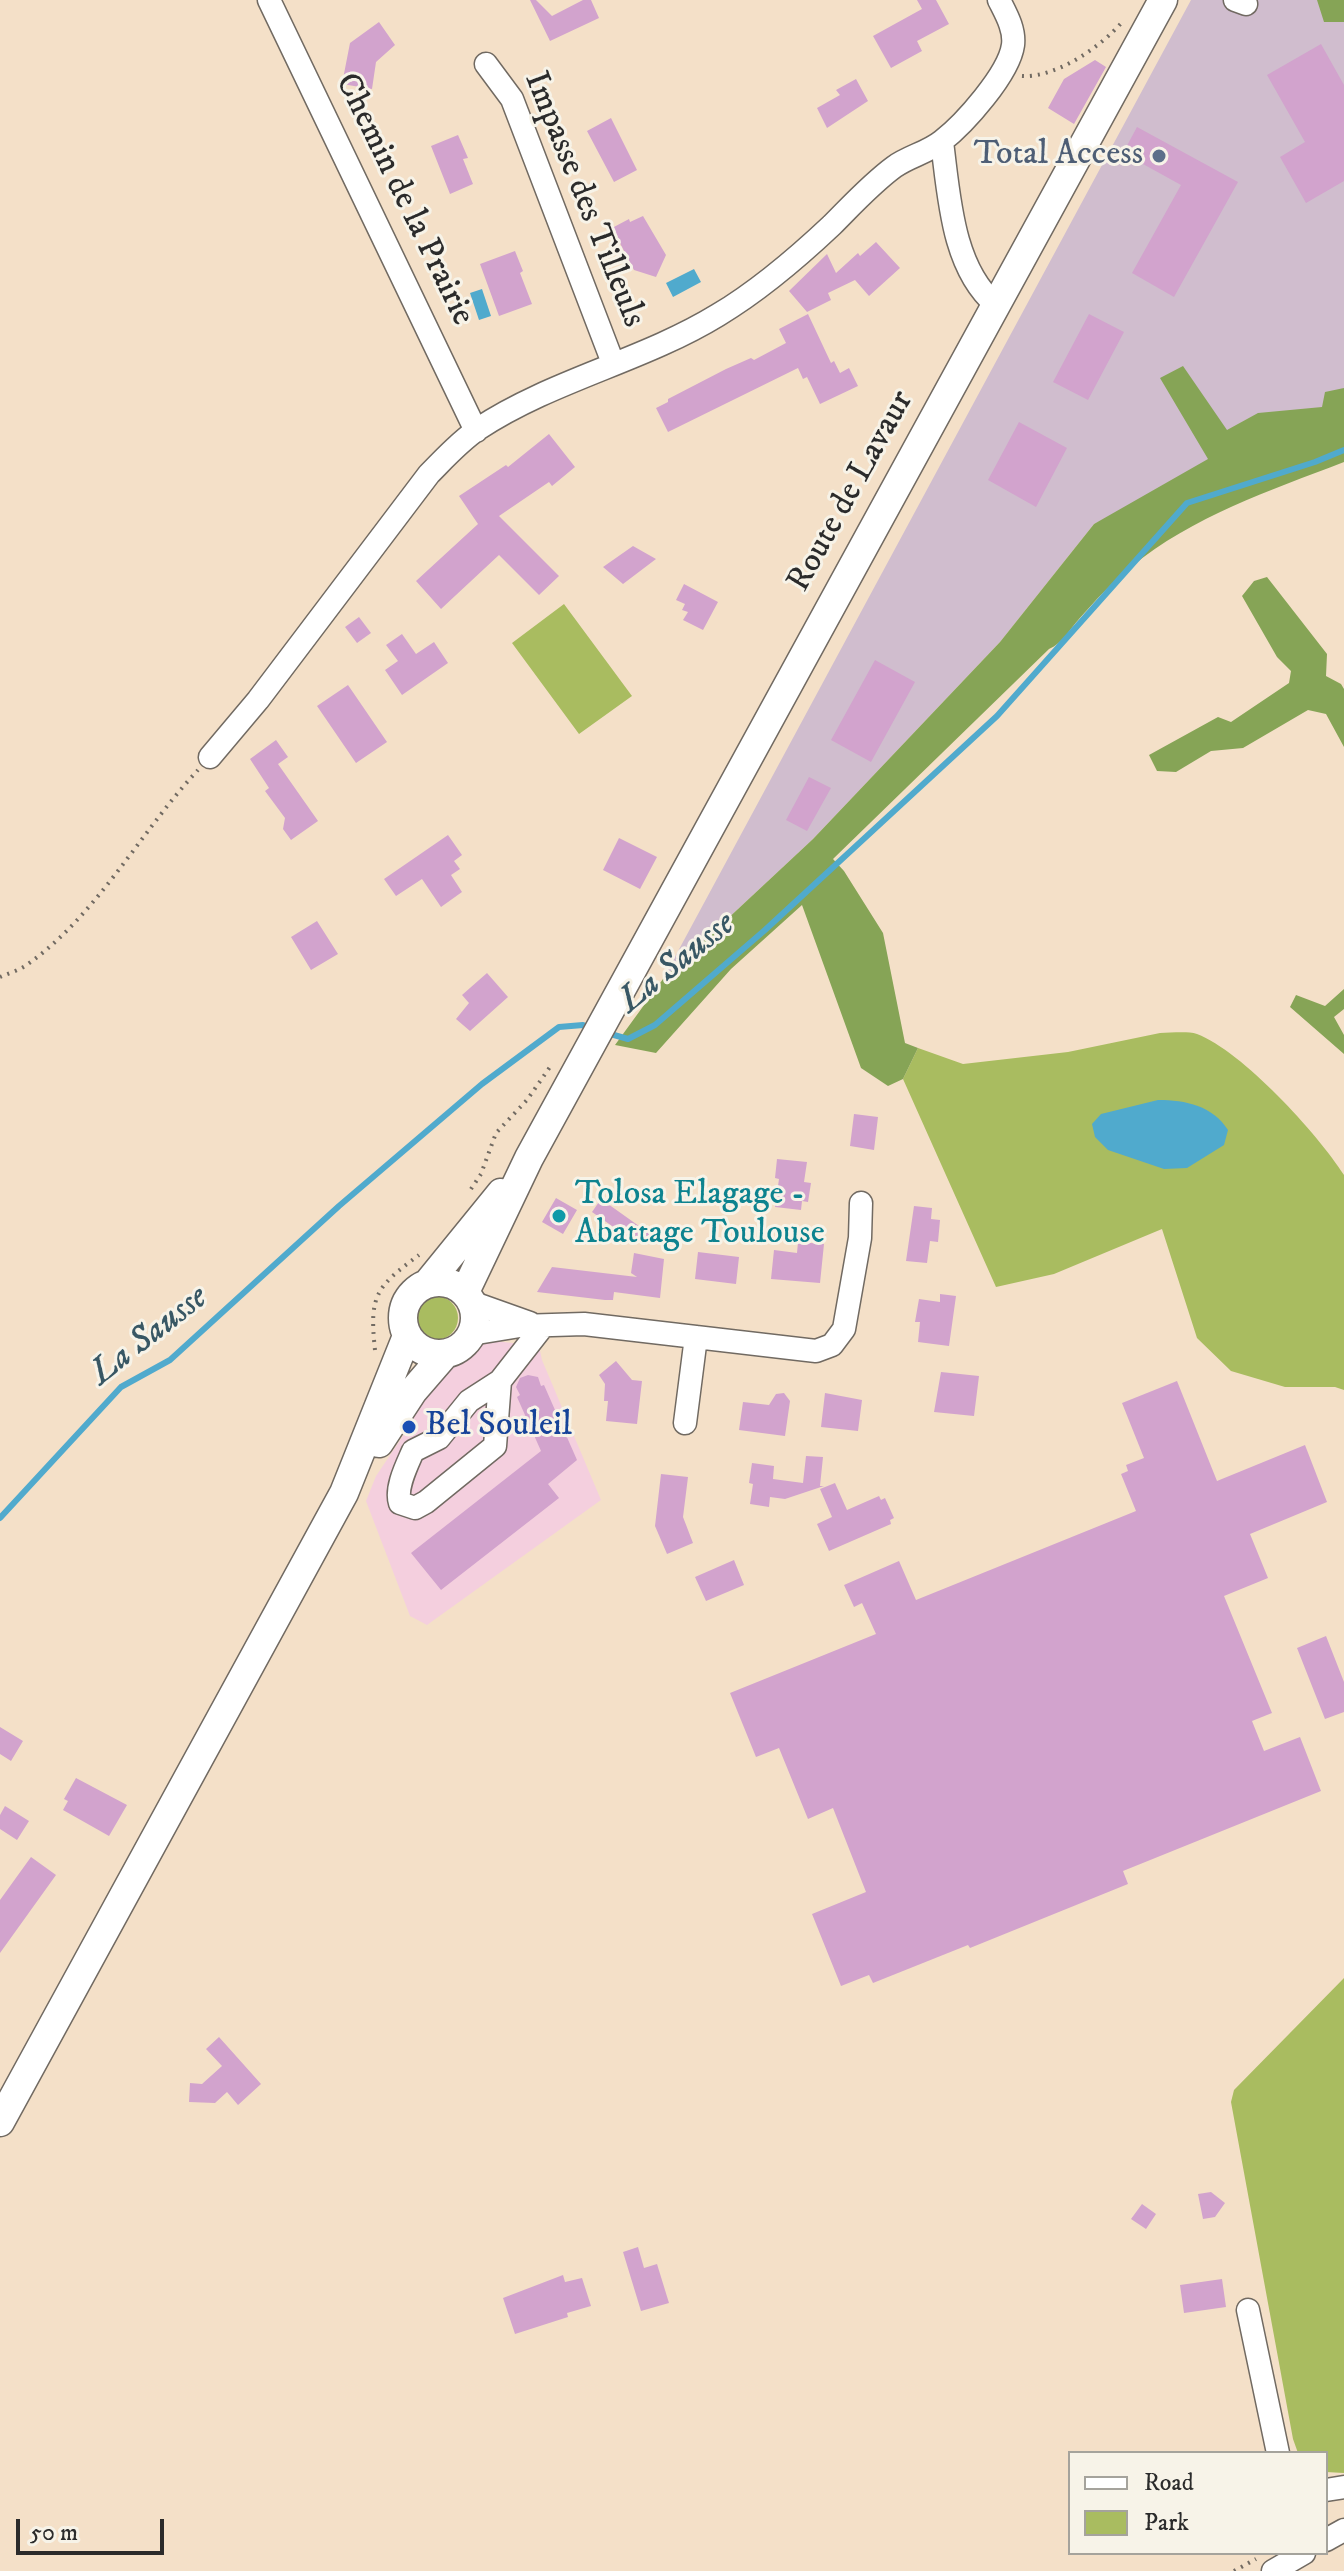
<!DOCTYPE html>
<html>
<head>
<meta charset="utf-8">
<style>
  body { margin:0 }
  #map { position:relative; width:1344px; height:2571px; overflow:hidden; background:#f4e0c8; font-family:"IM FELL DW Pica",serif }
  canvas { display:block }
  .legend { position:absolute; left:1068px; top:2451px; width:260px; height:104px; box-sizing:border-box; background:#f7f3e8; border:2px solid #a5a39c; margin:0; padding:10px 14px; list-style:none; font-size:24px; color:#2b2b2b }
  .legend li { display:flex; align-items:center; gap:16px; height:40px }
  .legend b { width:40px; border:2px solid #a5a39c }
  .scale { position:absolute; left:16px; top:2519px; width:148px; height:36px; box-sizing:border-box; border:4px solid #2b2b2b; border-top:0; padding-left:10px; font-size:24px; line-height:28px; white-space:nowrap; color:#2b2b2b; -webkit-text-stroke:6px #f7f3e8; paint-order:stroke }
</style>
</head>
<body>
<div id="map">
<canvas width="1344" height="2571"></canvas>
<ul class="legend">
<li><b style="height:10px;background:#fff"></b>Road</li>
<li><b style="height:22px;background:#a9bc60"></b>Park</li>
</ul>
<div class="scale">50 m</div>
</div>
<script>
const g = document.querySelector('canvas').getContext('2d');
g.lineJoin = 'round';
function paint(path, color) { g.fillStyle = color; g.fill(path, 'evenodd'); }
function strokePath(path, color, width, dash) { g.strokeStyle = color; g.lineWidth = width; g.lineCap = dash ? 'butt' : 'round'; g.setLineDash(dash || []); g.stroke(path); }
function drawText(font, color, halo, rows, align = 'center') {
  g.font = font + ' "IM FELL DW Pica",serif'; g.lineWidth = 6; g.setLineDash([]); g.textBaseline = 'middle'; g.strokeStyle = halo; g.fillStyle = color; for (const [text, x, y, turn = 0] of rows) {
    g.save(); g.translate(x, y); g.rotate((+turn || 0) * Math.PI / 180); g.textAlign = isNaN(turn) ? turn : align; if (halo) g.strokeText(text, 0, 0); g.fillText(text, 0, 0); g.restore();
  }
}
paint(new Path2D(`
  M495 1341 539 1346 542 1360 601 1500 427 1625 410 1616 366 1501 376 1476 409 1427 417 1401 448 1369 463 1363 482 1344Z`), '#f4cfde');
paint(new Path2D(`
  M1191 0H1344V407L1094 524 1000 642 813 839 663 979Z`), '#d0bdce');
paint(new Path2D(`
  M564 604 632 696 579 734 512 643Z
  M1160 1033C1171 1033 1187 1031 1197 1034 1242 1051 1318 1134 1344 1175V1390L1335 1387H1285L1231 1371 1197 1338 1162 1229 1054 1274 996 1287 903 1079 918 1048 963 1064 1068 1052Z
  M414 1318a22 22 0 1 1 44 0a22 22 0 1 1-44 0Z
  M1344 1978V2473L1326 2472V2453H1298L1293 2439 1231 2102 1234 2090Z`), '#a9bc60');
paint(new Path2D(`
  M1317 0H1344V22H1324Z
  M1183 366 1227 430 1258 413 1322 407 1325 392 1344 388V462C1269 491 1193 516 1131 567 1112 582 1095 601 1079 619 1069 630 1063 643 1049 649L833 859 844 871 883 933 905 1043 918 1048 903 1079 888 1086 861 1068 802 905 731 969 656 1053 615 1045 663 979 813 839 1000 642 1094 524 1208 459 1160 378Z
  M1267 577 1327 654 1326 676 1341 684 1344 689V747L1326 714 1308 710 1243 748 1211 751 1176 772 1157 771 1149 755 1218 717 1231 722 1289 683 1291 671 1277 657 1242 596 1254 581Z
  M1344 989V1009L1334 1017 1344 1035V1054L1290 1007 1296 995 1325 1006Z`), '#86a456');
paint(new Path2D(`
  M694 269 701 282 673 297 666 283Z
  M482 289 491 316 479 320 470 293Z
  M1158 1100C1186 1100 1213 1106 1228 1130L1224 1145 1187 1168 1164 1169 1108 1150 1095 1137 1092 1124 1101 1114Z`), '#50aacd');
strokePath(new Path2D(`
  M607 1033 628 1039 655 1025 765 930 997 716 1187 503 1315 462 1344 450
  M0 1518 121 1387 170 1360 339 1206 482 1084 559 1027 583 1025 593 1029`), '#50aacd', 6);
paint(new Path2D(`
  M530 0H536L552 16 583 0H591L599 18 550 41Z
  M917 0H936L949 24 917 41 922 51 891 68 873 36 922 9Z
  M379 22 395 45 376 62 372 89 342 84 350 43Z
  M1321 44 1344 85V181L1306 203 1280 157 1305 142 1267 75Z
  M1095 60 1106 67 1074 124 1048 108 1064 79Z
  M856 79 868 101 827 128 817 108 840 95 836 90Z
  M611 118 637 170 614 182 587 131Z
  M1137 127 1238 182 1174 297 1132 273 1181 185 1123 153Z
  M458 135 468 158 463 159 473 184 450 194 431 146Z
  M643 216 666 255 656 277 634 270 612 228 629 219 630 222Z
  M876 242 900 268 869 296 855 280 828 293 831 300 807 312 789 291 827 254 836 273 858 253 860 256Z
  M515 251 523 271 520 273 532 304 499 316 480 264Z
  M808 314 831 363 834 361 840 373 849 368 858 386 820 404 807 377 803 379 798 368 668 432 656 408 668 402V399L726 369 751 358 754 360 786 343 779 329Z
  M1089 314 1124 332 1088 400 1053 382Z
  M1019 422 1067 448 1036 507 988 480Z
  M549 434 575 467 552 486 549 482 499 516 559 576 539 595 499 555 441 609 416 581 478 524 459 496 506 465 508 467Z
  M633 546 656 559 623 584 603 567Z
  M684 584 718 602 703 630 683 620 688 612 682 610 685 604 676 600Z
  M359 617 371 633 357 643 345 627Z
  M402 634 416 654 434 642 448 663 402 695 385 670 398 661 386 645Z
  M875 660 915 682 871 762 831 740Z
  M348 685 387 742 356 763 317 706Z
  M276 740 288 757 278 764 318 821 291 840 283 829 285 818 265 791 269 788 250 759Z
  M809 777 831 788 807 831 786 820Z
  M448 835 462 855 454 861 460 869 451 875 462 892 441 907 422 879 396 896 384 879Z
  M619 838 657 857 640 889 603 870Z
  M317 921 338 954 311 970 291 937Z
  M487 973 508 997 470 1031 456 1019 469 1003 462 995Z
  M854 1114 878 1117 874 1150 850 1146Z
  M777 1159 807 1162 804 1182 811 1183 808 1202 802 1201 801 1210 775 1207 779 1179 775 1178Z
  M556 1198 577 1210 563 1234 542 1222Z
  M601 1199 653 1236 632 1240 592 1212Z
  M914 1206 932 1208 931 1219 940 1220 938 1242 930 1241 927 1263 906 1261Z
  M798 1242 824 1244 820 1283 771 1279 774 1250 797 1253Z
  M698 1252 739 1257 736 1284 695 1279Z
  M634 1253 664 1259 660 1298 614 1292 613 1300H605L537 1292 552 1267 637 1277 631 1273Z
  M940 1294 956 1296 949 1346 918 1342 920 1322H915L919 1299 940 1302Z
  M616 1361 632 1380 642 1381 637 1424 606 1421 608 1401H604L605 1384 599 1375Z
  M941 1372 979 1376 974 1416 934 1412Z
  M528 1375 538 1377 541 1386 544 1385 577 1460 548 1484 559 1498 441 1590 411 1553 541 1451 517 1397 520 1395 516 1387 520 1378Z
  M1177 1381 1217 1481 1305 1445 1327 1502 1250 1534 1268 1578 1224 1596 1272 1713 1252 1721 1264 1751 1300 1737 1321 1791 1123 1871 1128 1884 970 1948 968 1945 873 1983 869 1975 841 1986 812 1914 866 1892 833 1808 808 1819 779 1748 756 1757 730 1693 876 1634 862 1603 854 1607 844 1585 899 1561 916 1600 1136 1511 1121 1474 1128 1471 1126 1465 1144 1458 1122 1403Z
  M784 1393 790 1401 785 1436 739 1430 743 1402 769 1405 776 1394Z
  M825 1393 862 1400 858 1431 821 1427Z
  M806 1456 823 1457 820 1486H824L785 1499 770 1497 769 1507 750 1504 753 1484 749 1483 752 1463 774 1466 773 1479 803 1483Z
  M661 1474 688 1477 683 1517 693 1543 667 1554 655 1526Z
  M835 1483 847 1510 879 1496 881 1500 885 1498 894 1518 890 1520 891 1524 829 1551 817 1524 832 1517 820 1489Z
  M734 1560 744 1585 706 1601 695 1577Z
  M1326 1636 1344 1682V1712L1325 1719 1297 1648Z
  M0 1727 23 1741 11 1761 0 1754Z
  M76 1778 127 1805 109 1836 63 1810 68 1801 64 1799Z
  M5 1806 29 1821 17 1840 0 1829V1815Z
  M31 1857 56 1875 0 1953V1900Z
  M219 2037 261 2084 238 2105 227 2092 215 2103 189 2102 190 2083 202 2084 222 2066 206 2049Z
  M1211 2192 1225 2203 1215 2217 1203 2219 1198 2194Z
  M1142 2204 1156 2214 1146 2229 1131 2219Z
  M638 2247 644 2268 657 2264 669 2303 641 2311 623 2252Z
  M563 2275 565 2282 582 2278 591 2306 567 2313 568 2317 515 2334 503 2298Z
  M1222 2279 1226 2307 1184 2313 1180 2285Z`), '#d2a3cd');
const minor = new Path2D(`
  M269 0 476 431
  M1235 0 1246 4
  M486 64 512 99 613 363
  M942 142C949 195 952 268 996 305
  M210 757 258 700 429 474C444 459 459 442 478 429 552 380 643 361 718 315 760 290 797 258 832 225 852 205 871 184 894 167 909 156 927 153 942 141 964 124 1009 74 1013 45 1015 29 1006 14 999 0
  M471 1302 530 1323
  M471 1334 520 1326 584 1324 816 1351 832 1345 844 1329 860 1238 861 1203
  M500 1381 495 1446 426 1502 415 1508 400 1503C395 1488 407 1465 413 1451L439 1438 469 1401 500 1381 543 1326
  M685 1423 696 1337
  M1248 2310 1278 2453
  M1326 2490 1344 2487
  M1326 2540 1344 2530
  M1273 2571 1304 2553`);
const major = new Path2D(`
  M403 1318a36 36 0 1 1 72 0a36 36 0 1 1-72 0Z
  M427 1284 501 1193
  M465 1292 529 1158 1163 0
  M379 1443 413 1391 445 1354
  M0 2122 344 1493 407 1336`);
strokePath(minor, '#716a62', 25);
strokePath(major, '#716a62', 31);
strokePath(new Path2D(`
  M1022 76C1056 78 1101 47 1123 21
  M0 977C9 973 20 970 28 964 97 915 141 831 198 770
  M471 1189 481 1174 496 1133 527 1100 550 1067
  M375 1350C369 1295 376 1287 419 1255
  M1234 2571 1256 2559`), '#716a62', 4, [2, 6]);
strokePath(minor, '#fff', 22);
strokePath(major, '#fff', 28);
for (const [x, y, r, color] of [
  [1159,156,8,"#5c6f8a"],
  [559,1216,8,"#0f9aa8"],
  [409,1427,8,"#1a4fb4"]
]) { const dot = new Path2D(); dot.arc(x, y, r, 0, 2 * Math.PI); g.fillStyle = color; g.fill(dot); strokePath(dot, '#f7f3e8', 3); }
drawText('34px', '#4e5e75', '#f7f3e8', [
  ["Total Access",1143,156]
], 'right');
drawText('34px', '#2b2b2b', '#f7f3e8', [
  ["Chemin de la Prairie",403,200,64],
  ["Impasse des Tilleuls",583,200,68],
  ["Route de Lavaur",852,492,-61]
]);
drawText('34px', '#0d838f', '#f7f3e8', [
  ["Tolosa Elagage -",575,1196],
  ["Abattage Toulouse",575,1235]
], 'left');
drawText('34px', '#164399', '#f7f3e8', [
  ["Bel Souleil",425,1427]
], 'left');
drawText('italic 36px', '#385764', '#f7f3e8', [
  ["La Sausse",678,964,-39],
  ["La Sausse",150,1337,-38]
]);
</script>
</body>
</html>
